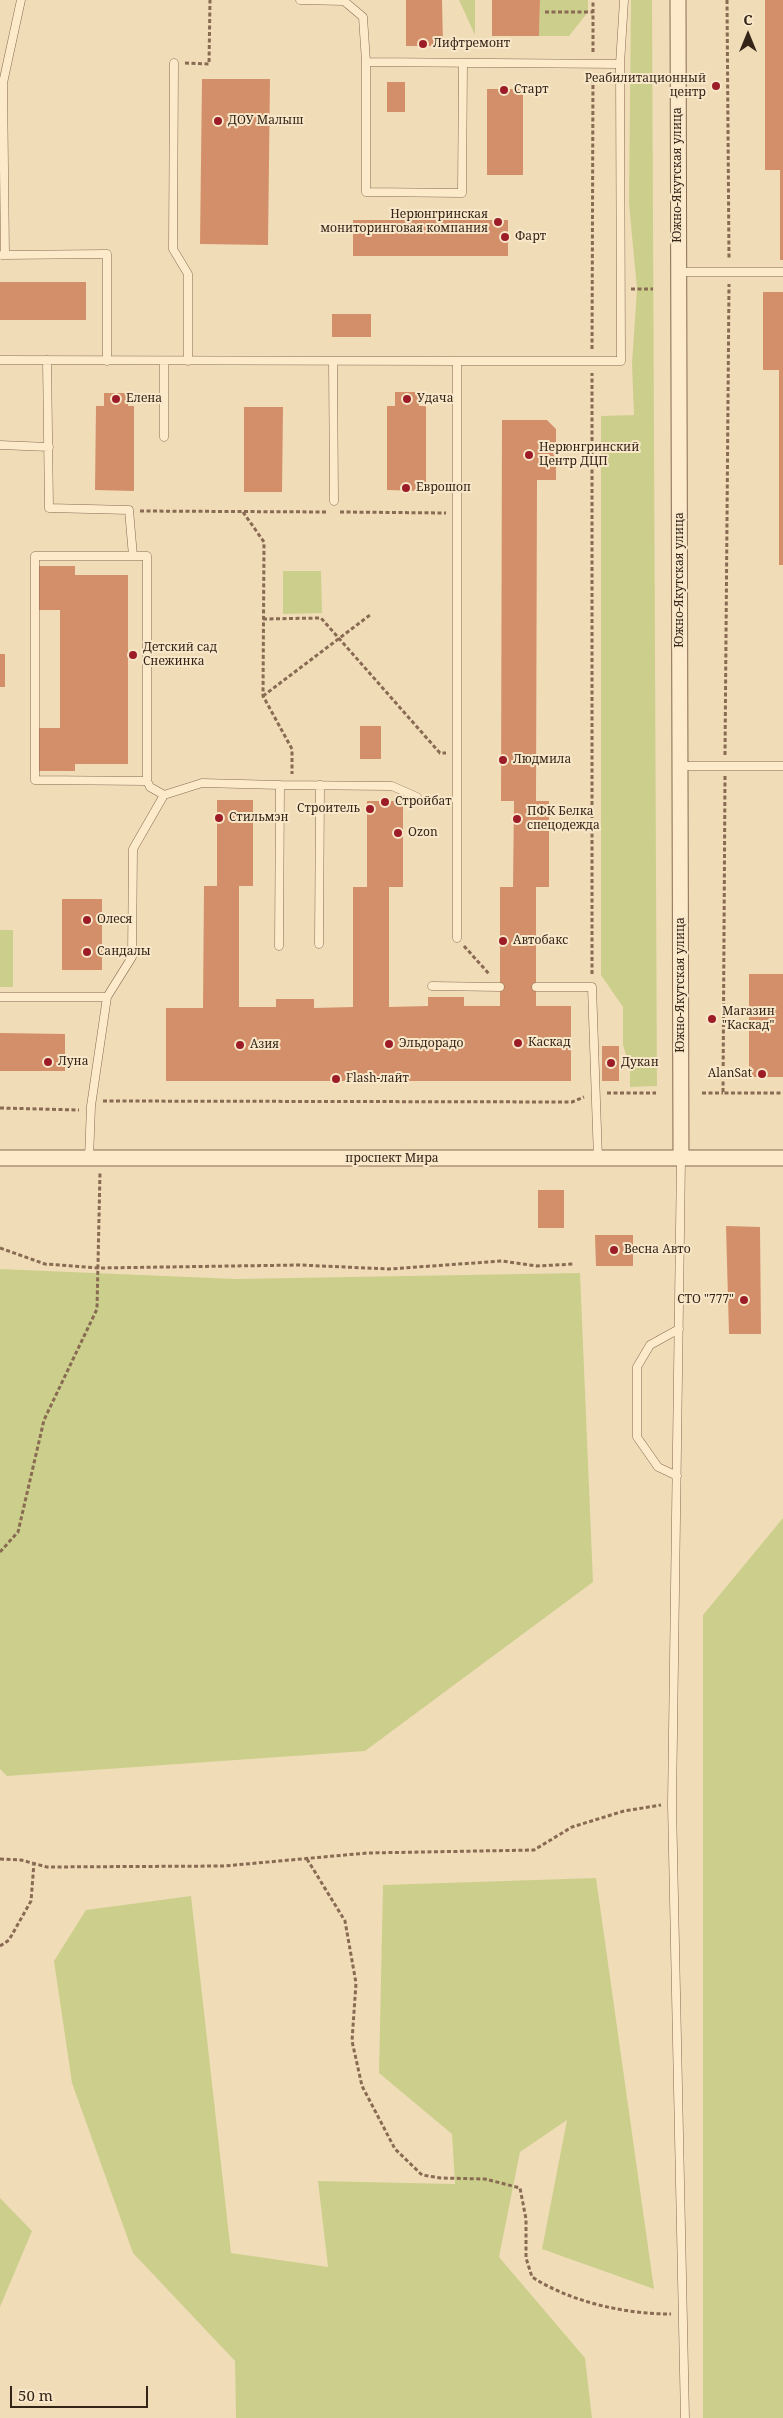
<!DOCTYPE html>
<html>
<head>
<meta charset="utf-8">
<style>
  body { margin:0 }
  #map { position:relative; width:783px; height:2418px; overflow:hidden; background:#f1dcb8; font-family:"Noto Serif",serif }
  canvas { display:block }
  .north { position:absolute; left:723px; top:10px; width:50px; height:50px; -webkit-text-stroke:4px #f8e7c8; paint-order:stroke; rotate:0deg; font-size:14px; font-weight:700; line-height:20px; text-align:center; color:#352519 }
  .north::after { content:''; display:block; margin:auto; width:18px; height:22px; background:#352519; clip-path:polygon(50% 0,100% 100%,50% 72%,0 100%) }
  .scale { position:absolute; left:10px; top:2386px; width:138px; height:22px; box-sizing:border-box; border:2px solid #352519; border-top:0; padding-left:6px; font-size:15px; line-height:18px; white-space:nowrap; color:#352519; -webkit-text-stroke:4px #f8e7c8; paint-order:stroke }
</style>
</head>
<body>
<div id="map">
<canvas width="783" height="2418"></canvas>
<div class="north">С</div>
<div class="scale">50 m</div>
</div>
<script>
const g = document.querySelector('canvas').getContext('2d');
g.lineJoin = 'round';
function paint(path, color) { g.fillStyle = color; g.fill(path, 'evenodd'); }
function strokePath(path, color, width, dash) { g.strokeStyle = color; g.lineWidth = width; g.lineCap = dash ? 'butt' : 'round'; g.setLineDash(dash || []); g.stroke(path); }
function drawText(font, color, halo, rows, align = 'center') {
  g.font = font + ' "Noto Serif",serif'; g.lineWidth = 4; g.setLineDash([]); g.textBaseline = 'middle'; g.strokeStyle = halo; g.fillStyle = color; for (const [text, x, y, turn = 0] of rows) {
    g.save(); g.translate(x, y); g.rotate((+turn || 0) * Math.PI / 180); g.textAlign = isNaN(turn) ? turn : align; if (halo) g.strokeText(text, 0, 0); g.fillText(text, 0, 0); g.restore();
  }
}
paint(new Path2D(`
  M459 0H475V35Z
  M540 0H588V12L569 36H539Z
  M631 0H652L657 1086 630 1087V1068L623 1045V1007L601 975V416L634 415 632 363 637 289 629 204Z
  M283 571H321L322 613 283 614Z
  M0 930H13V987H0Z
  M0 1269 236 1279 580 1273 593 1582 365 1751 7 1776 0 1769Z
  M783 1518V2418H703V1615Z
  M596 1878 654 2289 542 2249 567 2120 520 2152 499 2257 585 2358 592 2418H236L235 2361 133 2253 72 2083 54 1961 86 1910 191 1896 231 2253 328 2267 318 2181 455 2184 452 2134 379 2073 383 1885Z
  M0 2198 32 2231 0 2307Z`), '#cccf8c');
paint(new Path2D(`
  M406 0H442L443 46H406Z
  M492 0H540L539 36H492Z
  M765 0H783V260H780V170H765Z
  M202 79H270L268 245 200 244Z
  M387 82H405V112H387Z
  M487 89H523V175H487Z
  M353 220H508V256H353Z
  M0 282H86V320H0Z
  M763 292H783V565H779V370H763Z
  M332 314H371V337H332Z
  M395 392H419V406H426V491L387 490V406H395Z
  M104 393H128V406H134V491L95 490 96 406H104Z
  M244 407H283L282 492H244Z
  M502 420H547L556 429V480H537L536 801H549V887H536V1006H571V1081H166V1008H203L204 886H217V800H253V886H239V1007H276V999H314V1008L353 1007V887H367V801H403V887H389V1007L428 1006V997H464V1006H500V887H513L514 801H501Z
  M39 566H75V575H128V764H75V771H39V728H60V610H39Z
  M0 654H5V687H0Z
  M360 726H381V759H360Z
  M62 899H102V970H62Z
  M749 974H783V1077H749Z
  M0 1033 65 1034V1071H0Z
  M602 1046H619V1081H602Z
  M538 1190H564V1228H538Z
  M726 1226 760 1227 761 1334H729Z
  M595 1235H633V1266H596Z`), '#d38f6a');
const lane = new Path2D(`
  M300 0 344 1 363 17 366 62V192L462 193 463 63
  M366 62 620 64
  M174 63 173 249 188 274V361
  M2 255 107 254V361
  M5 255 3 83 21 0
  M679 272H783
  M0 360 457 361
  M47 360 49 508 129 510 133 556
  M164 361V437
  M333 361 334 501
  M0 445 49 447
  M680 766H783
  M147 781 35 780V556H147V781L150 787 164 795
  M280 785 392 786 417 797
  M457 938V361H621L620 64 624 0
  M319 944 320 785
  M432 986 500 987
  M536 987H592L598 1159
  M0 997H107L91 1106 89 1158
  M107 997 132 957 133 849 164 795 202 783 280 785 279 946
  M681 1159 672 1804 685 2418
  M677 1476 658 1467 637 1437V1367L650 1345 679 1329`);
const street = new Path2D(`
  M678 0 681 1159
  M0 1158H783`);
strokePath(lane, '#886b52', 9);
strokePath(street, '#886b52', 17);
strokePath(new Path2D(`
  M727 0 729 260
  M545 12H593
  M593 52V0
  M185 63 209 64 210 0
  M631 289H653
  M592 349 593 76
  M140 511 326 512
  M243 512 264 542 263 696 292 749V774
  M340 512 446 513
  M263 619 321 618 440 753H446
  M263 696 370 615
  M725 755 729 284
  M725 776 723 1093H783
  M427 800 446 804
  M464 946 490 975
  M592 974V373
  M607 1093H656
  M702 1093H723
  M103 1101 572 1102 584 1097
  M0 1108 79 1110
  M0 1248 45 1264 98 1268 300 1265 389 1269 502 1261 537 1266 574 1264
  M0 1552 18 1532 44 1420 97 1309 100 1172
  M0 1859 21 1860 47 1867 224 1866 367 1853 534 1850 572 1827 624 1811 661 1805
  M307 1859 345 1921 356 1983 352 2041 362 2086 395 2149 422 2175 441 2178 485 2179 520 2188 526 2219V2258L532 2277C571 2302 624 2314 671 2314
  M0 1946 9 1940 31 1901 34 1863`), '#886b52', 3, [4, 2.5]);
strokePath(lane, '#fceacb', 8);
strokePath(street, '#fceacb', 15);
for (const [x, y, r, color] of [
  [423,44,5,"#9c1d27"],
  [716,86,5,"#9c1d27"],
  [504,90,5,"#9c1d27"],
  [218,121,5,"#9c1d27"],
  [498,222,5,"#9c1d27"],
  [505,237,5,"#9c1d27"],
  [116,399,5,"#9c1d27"],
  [407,399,5,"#9c1d27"],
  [529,455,5,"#9c1d27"],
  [406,488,5,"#9c1d27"],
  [133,655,5,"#9c1d27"],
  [503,760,5,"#9c1d27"],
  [385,802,5,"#9c1d27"],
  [370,809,5,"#9c1d27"],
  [219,818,5,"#9c1d27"],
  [517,819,5,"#9c1d27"],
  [398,833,5,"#9c1d27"],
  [87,920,5,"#9c1d27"],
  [503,941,5,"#9c1d27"],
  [87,952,5,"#9c1d27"],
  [712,1019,5,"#9c1d27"],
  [518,1043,5,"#9c1d27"],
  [389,1044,5,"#9c1d27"],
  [240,1045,5,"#9c1d27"],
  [48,1062,5,"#9c1d27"],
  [611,1063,5,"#9c1d27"],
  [762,1074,5,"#9c1d27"],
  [336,1079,5,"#9c1d27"],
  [614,1250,5,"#9c1d27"],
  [744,1300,5,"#9c1d27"]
]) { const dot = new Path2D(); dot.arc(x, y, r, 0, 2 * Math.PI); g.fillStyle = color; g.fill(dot); strokePath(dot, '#f8e7c8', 2); }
drawText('12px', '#352519', '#f8e7c8', [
  ["Лифтремонт",433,44],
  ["Реабилитационный",706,79,"right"],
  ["центр",706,93,"right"],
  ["Старт",514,90],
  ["ДОУ Малыш",228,121],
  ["Нерюнгринская",488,215,"right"],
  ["мониторинговая компания",488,229,"right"],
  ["Фарт",515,237],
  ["Елена",126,399],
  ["Удача",417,399],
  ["Нерюнгринский",539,448],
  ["Центр ДЦП",539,462],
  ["Еврошоп",416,488],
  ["Детский сад",143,648],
  ["Снежинка",143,662],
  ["Людмила",513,760],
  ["Стройбат",395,802],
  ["Строитель",360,809,"right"],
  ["ПФК Белка",527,812],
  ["спецодежда",527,826],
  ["Стильмэн",229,818],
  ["Ozon",408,833],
  ["Олеся",97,920],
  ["Автобакс",513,941],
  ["Сандалы",97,952],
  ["Магазин",722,1012],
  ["\"Каскад\"",722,1026],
  ["Каскад",528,1043],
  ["Эльдорадо",399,1044],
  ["Азия",250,1045],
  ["Луна",58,1062],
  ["Дукан",621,1063],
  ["AlanSat",752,1074,"right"],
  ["Flash-лайт",346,1079],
  ["Весна Авто",624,1250],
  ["СТО \"777\"",734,1300,"right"]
], 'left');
drawText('12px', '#352519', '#f8e7c8', [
  ["Южно-Якутская улица",678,175,-90],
  ["Южно-Якутская улица",680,580,-90],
  ["Южно-Якутская улица",681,985,-90],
  ["проспект Мира",392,1159]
]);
</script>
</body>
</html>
